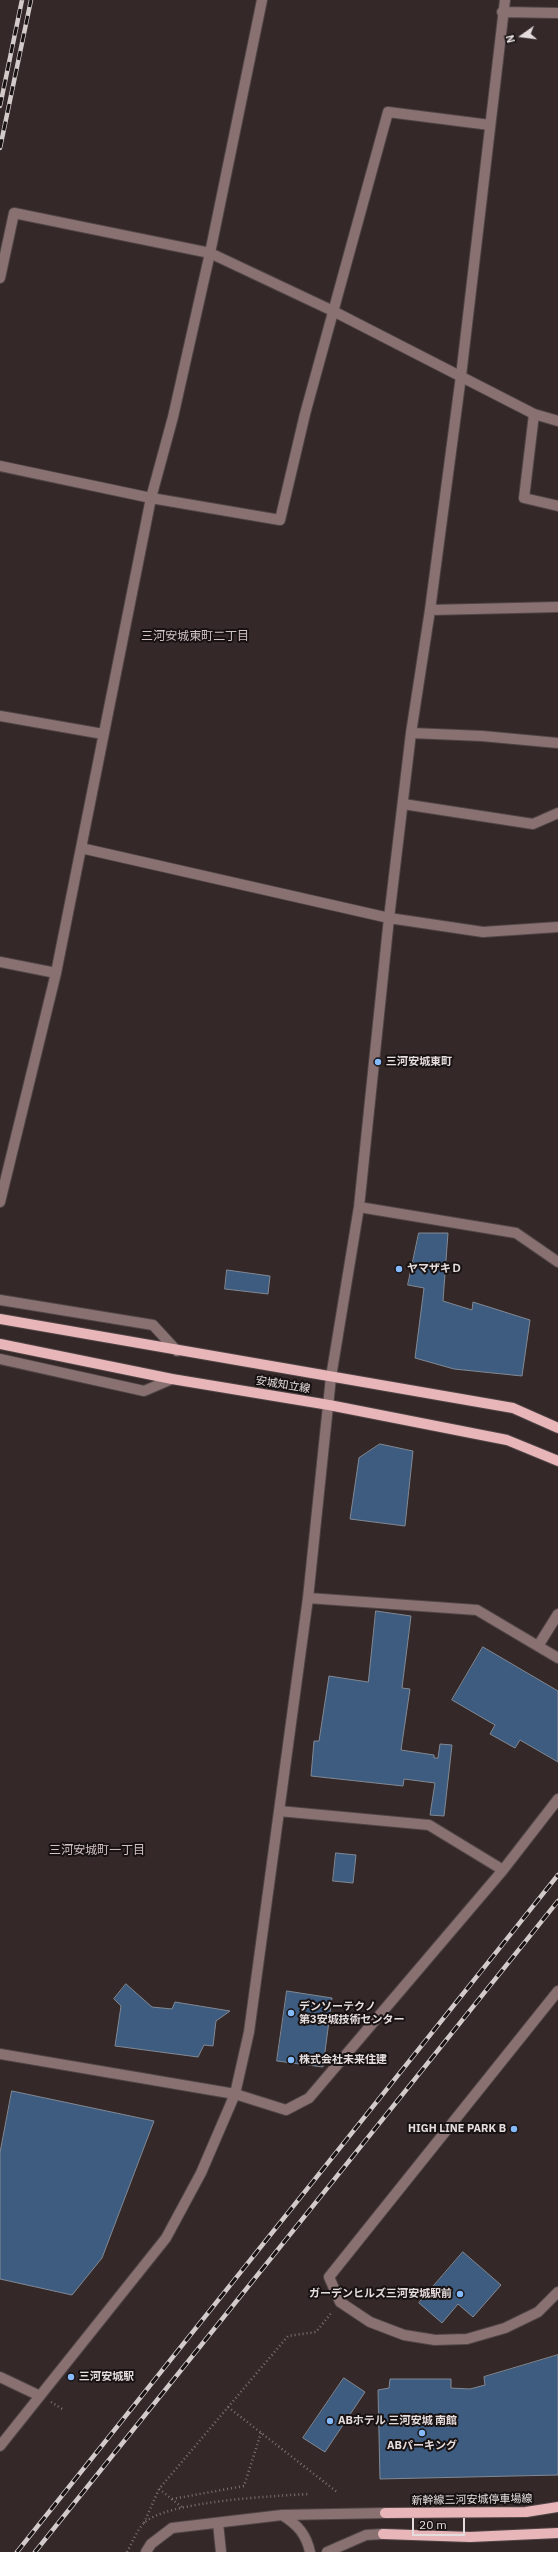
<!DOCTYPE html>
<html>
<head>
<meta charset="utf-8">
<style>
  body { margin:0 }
  #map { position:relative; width:558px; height:2552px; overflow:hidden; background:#342829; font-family:"IBM Plex Sans",sans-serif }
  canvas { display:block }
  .north { position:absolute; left:502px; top:16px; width:40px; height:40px; -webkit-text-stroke:3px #181213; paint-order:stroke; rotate:256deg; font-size:11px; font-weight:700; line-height:16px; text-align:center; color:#e5dddd }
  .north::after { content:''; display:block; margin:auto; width:14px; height:18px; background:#e5dddd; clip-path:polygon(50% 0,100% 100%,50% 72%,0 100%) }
  .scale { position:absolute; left:412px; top:2518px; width:53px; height:18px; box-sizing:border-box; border:2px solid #e5dddd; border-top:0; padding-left:5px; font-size:12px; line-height:14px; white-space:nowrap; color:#e5dddd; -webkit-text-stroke:3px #181213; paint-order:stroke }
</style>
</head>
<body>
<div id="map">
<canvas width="558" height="2552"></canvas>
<div class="north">N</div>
<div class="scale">20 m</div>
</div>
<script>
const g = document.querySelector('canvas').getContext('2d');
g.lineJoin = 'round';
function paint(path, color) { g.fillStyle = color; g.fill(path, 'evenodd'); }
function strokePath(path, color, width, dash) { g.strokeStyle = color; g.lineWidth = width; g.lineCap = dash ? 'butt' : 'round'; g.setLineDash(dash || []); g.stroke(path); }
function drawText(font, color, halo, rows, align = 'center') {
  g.font = font + ' "IBM Plex Sans","Noto Sans JP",sans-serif'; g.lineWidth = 4; g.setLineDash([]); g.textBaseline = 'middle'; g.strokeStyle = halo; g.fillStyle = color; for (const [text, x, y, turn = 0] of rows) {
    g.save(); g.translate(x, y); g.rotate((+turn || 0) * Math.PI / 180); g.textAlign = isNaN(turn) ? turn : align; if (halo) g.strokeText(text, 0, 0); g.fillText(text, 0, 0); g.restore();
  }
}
const building = new Path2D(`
  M419 1233H448L443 1301 472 1310 473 1302 530 1320 522 1376 454 1369 415 1358 424 1288 408 1285Z
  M227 1270 270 1276 268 1294 225 1289Z
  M380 1444 413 1451 405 1526 350 1519 359 1458Z
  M376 1611 411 1616 402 1688 410 1689 401 1750 434 1755V1758H438L440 1744 452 1745 444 1816 430 1815 435 1783 404 1779 403 1786 311 1776 314 1741H319L329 1676 368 1682Z
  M483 1647 558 1691V1762L520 1740 515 1748 490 1734 495 1725 452 1700Z
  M336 1853 356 1855 353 1883 333 1881Z
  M126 1984 152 2007 172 2009 175 2002 230 2011 216 2021 213 2046 204 2045 198 2057 115 2046 121 2006 114 1999Z
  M287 1991 332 1998 323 2067 277 2061Z
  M12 2091 154 2121 102 2258 72 2295 0 2279V2153Z
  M463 2252 501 2285 473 2317 458 2304 442 2323 419 2303Z
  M558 2355V2475L380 2479 378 2390 389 2388 390 2379H451V2388L470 2389 485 2385 484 2377Z
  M344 2378 365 2392 325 2452 303 2438Z`);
paint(building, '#3e5c80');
strokePath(building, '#818993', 1);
const minor = new Path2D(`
  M502 12 558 13
  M0 278 14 213 210 253 333 311 534 414 558 421
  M534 414 524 498 558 506
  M0 466 151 498 280 520 305 414 388 112 490 125
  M430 610 558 607
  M0 716 103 734
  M411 733 482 736 558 743
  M403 804 533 824 558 813
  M81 848 389 918 483 932 558 927
  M0 962 56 973
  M0 1202 56 973 151 498 173 417 210 253 262 0
  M359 1207 516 1233 558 1262
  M0 1300 153 1325 177 1351
  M0 1359 144 1391 172 1379
  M308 1598 477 1610 558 1658
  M538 1646 558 1614
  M279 1811 429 1825 503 1870
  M558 1991 329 2277 340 2302 370 2322 404 2335 435 2340 467 2339 505 2328 538 2312 558 2292
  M0 2054 235 2094 286 2110 309 2098 503 1870 558 1799
  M0 2377 40 2396
  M0 2446 166 2238 201 2173 235 2094 249 2032 308 1598 331 1377 359 1207 389 918 411 733 430 610 461 376 505 0
  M282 2515C298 2525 306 2534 310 2552
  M218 2523 221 2552
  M146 2552 151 2544 172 2528 282 2515 385 2513
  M327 2552 366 2535 383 2534`);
const major = new Path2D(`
  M0 1319 513 1408 558 1428
  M0 1344 172 1379 329 1405 507 1440 558 1461
  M385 2513 526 2512 558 2507
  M383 2534 470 2537 558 2533`);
strokePath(minor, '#504546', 12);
strokePath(major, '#504546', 12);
strokePath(new Path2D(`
  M51 2402 64 2410
  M228 2407 337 2492
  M159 2489 183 2508
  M172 2499 244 2486 261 2433
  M144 2523 159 2489 288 2336 316 2332 332 2312
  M127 2552C132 2543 137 2530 144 2523 167 2501 275 2496 309 2494`), '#7d7373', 2.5, [1, 3]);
strokePath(minor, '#897172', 10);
strokePath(major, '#e8b6b9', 10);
const rail = new Path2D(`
  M0 106 22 0
  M0 148 31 0
  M17 2552 558 1875
  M35 2552 558 1901`);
strokePath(rail, '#d3caca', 4.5);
strokePath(rail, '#181213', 3, [9]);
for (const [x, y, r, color] of [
  [378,1062,4,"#86bbfb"],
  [399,1269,4,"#86bbfb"],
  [291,2013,4,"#86bbfb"],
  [291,2060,4,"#86bbfb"],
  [514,2129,4,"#86bbfb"],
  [460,2294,4,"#86bbfb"],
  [71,2377,4,"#86bbfb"],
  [330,2421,4,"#86bbfb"],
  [422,2433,4,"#86bbfb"]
]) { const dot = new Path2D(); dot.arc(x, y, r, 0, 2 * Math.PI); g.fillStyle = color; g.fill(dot); strokePath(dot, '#181213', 1.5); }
drawText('bold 11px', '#e5dddd', '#181213', [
  ["三河安城東町",386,1062],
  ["ヤマザキＤ",407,1269],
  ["デンソーテクノ",299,2007],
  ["第3安城技術センター",299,2020],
  ["株式会社未来住建",299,2060],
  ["HIGH LINE PARK B",506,2129,"right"],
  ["ガーデンヒルズ三河安城駅前",452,2294,"right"],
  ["三河安城駅",79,2377],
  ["ABホテル 三河安城 南館",338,2421],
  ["ABパーキング",422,2446,"center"]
], 'left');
drawText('11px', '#e5dddd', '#181213', [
  ["安城知立線",283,1385,9],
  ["新幹線三河安城停車場線",472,2500,-1]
]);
drawText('12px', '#d2c2c3', '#181213', [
  ["三河安城東町二丁目",195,637],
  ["三河安城町一丁目",97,1851]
]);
</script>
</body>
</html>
